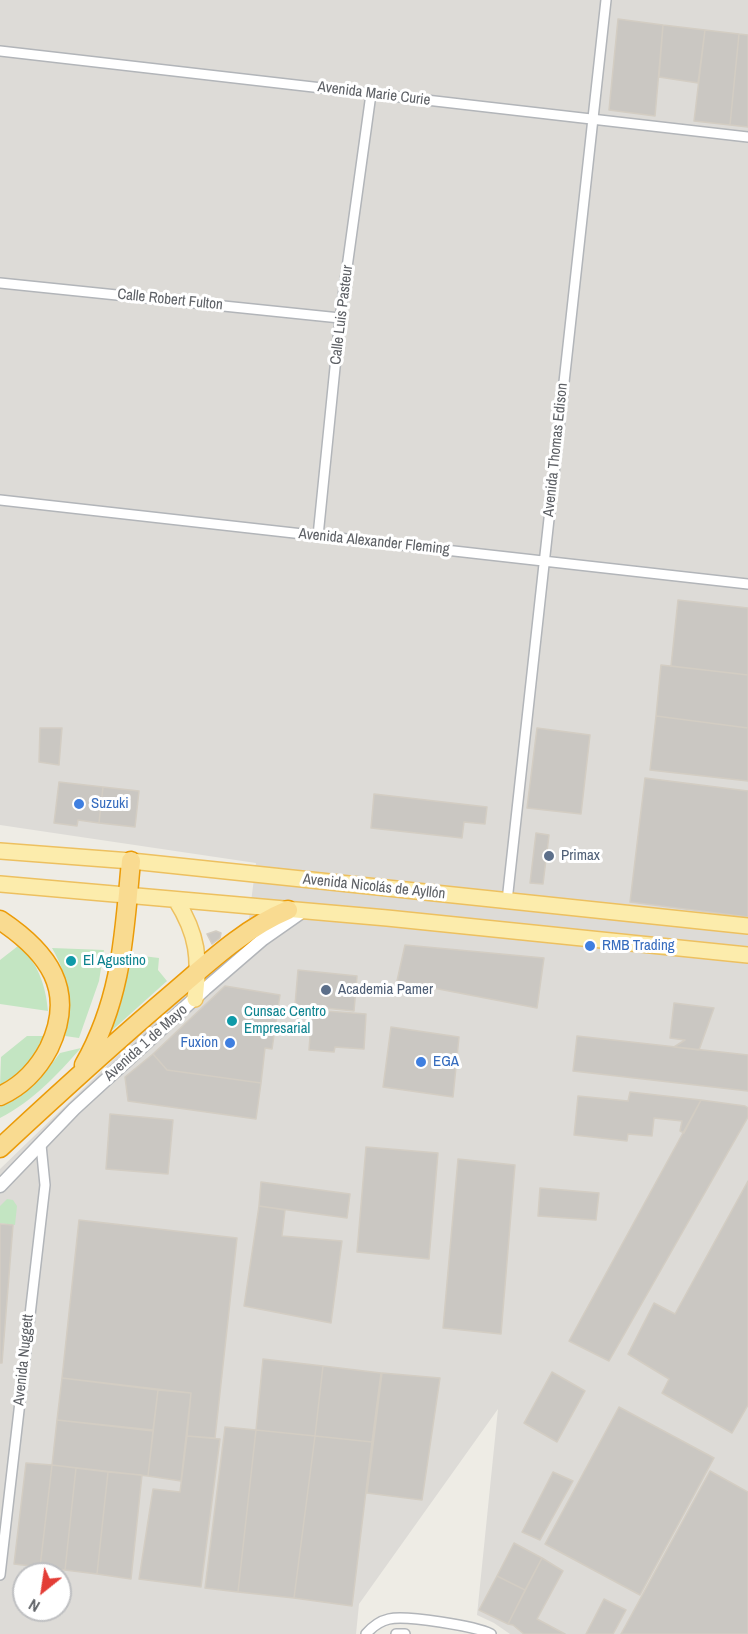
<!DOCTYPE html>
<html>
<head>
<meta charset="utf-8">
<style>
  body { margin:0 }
  #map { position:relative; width:748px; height:1634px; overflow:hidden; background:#eeece5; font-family:"Archivo Narrow",sans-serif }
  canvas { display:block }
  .north { position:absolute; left:12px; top:1562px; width:60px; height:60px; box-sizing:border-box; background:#fff; border:2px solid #bebfc1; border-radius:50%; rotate:210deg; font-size:16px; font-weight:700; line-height:24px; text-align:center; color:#5d6065 }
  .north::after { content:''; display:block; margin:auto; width:21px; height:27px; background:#e33d36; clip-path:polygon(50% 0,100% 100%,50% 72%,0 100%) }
</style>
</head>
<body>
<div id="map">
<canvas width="748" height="1634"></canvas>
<div class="north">N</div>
</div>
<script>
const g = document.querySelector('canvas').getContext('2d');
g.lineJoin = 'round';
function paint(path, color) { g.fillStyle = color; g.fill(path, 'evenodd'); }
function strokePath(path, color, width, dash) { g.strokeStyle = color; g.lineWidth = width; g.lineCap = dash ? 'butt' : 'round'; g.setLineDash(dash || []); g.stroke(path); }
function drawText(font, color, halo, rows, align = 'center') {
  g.font = font + ' "Archivo Narrow",sans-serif'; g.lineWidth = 6; g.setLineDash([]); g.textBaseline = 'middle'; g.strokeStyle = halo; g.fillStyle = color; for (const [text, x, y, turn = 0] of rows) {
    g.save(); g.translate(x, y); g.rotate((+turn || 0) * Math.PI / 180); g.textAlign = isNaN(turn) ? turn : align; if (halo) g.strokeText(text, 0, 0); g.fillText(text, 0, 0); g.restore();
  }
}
paint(new Path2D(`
  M0 0H748V1634H510L494 1623 477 1615 498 1409 359 1604 356 1634H0V1169L177 998 246 941 256 863 0 825ZM24 1574H60V1610H24Z`), '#dddbd7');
paint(new Path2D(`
  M18 946C38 961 46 987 48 1011L0 1004V960Z
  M52 948 104 950 99 981 79 1038 65 1036C74 1004 68 976 52 948Z
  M127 954 159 958 158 970 167 981 108 1034 121 1004Z
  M27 1036H44C35 1058 21 1074 0 1085L1 1057Z
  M81 1048C57 1075 33 1101 0 1118V1107L26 1091 40 1079 60 1053Z
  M7 1199 13 1200 17 1206 15 1225 0 1223V1206Z`), '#c3e5c2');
const building = new Path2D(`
  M618 19 663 25 655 116 609 110Z
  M663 25 705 30 698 83 659 77Z
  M705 30 739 34 730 125 694 121Z
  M739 34 748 35V127L730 125Z
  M678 600 748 608V675L671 666Z
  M661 665 748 675V728L656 716Z
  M656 716 748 728V781L650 770Z
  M40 728H62L59 765 39 762Z
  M537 728 590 735 581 814 527 808Z
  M645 778 748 791V917L630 902Z
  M59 782 103 787 99 823 78 820 77 826 54 823Z
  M103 787 139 791 135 827 99 823Z
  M374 794 487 807 485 824 464 822 462 838 371 828Z
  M536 833 549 835 543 884 530 883Z
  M216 931 221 933 220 938 212 944 207 934Z
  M405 945 544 958 537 1008 397 981Z
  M298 970 357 976 354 1011 295 1005Z
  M225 986 280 995 272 1049 265 1048 261 1083 167 1070 153 1054Z
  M674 1003 714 1008 699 1050 674 1047 685 1040 670 1038Z
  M312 1010 366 1014 364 1049 335 1047 334 1052 309 1050Z
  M391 1027 459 1037 453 1097 383 1087Z
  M577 1036 748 1055V1091L573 1071Z
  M153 1054 167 1070 261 1083 256 1119 128 1101 125 1077Z
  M630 1092 701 1100 684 1133 680 1131 682 1121 654 1118 652 1136 628 1134 627 1141 574 1135 578 1096 628 1101Z
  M701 1100 745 1106 748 1108V1117L609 1361 569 1341Z
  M110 1114 173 1120 168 1174 106 1169Z
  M366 1147 438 1153 429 1259 357 1252Z
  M458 1159 515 1165 501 1334 443 1328Z
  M748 1181V1405L732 1433 662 1393 669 1379 628 1354 654 1303 675 1314Z
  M261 1182 350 1194 347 1218 259 1206Z
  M540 1188 599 1193 596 1220 538 1216Z
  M259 1206 285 1210 282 1236 342 1241 331 1323 244 1306Z
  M79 1220 237 1238 215 1438 187 1436 191 1393 62 1378Z
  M0 1224 13 1225 2 1363H0Z
  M263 1359 323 1366 315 1436 256 1430Z
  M323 1366 381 1373 372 1442 315 1436Z
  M552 1372 585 1391 557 1442 524 1423Z
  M382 1373 440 1378 422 1500 367 1493Z
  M62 1378 158 1390 153 1430 57 1420Z
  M158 1390 191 1393 181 1481 148 1476Z
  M619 1407 714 1458 640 1595 545 1544Z
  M57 1420 153 1431 148 1476 52 1465Z
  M225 1427 256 1430 238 1592 205 1588Z
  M256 1430 315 1436 294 1598 238 1592Z
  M187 1436 220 1439 201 1587 139 1579 153 1489 180 1492Z
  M315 1436 372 1442 352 1606 294 1598Z
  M26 1463 52 1465 40 1567 14 1564Z
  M52 1465 76 1468 65 1570 40 1567Z
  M76 1468 108 1472 97 1574 65 1570Z
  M710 1471 748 1492V1634H621Z
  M108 1472 142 1475 131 1579 97 1574Z
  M553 1472 573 1481 540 1540 522 1532Z
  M514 1543 542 1558 525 1590 497 1576Z
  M542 1558 563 1571 537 1619 565 1634H524L513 1625 508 1624Z
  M497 1576 525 1590 508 1624 479 1610Z
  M604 1599 626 1610 613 1634H586Z`);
paint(building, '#cac7c2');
strokePath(building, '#d3cdc3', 1.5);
const minor = new Path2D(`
  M0 51 748 137
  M0 283 340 318
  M0 500 748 584
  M318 536 340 318 371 94
  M507 901 606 0
  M0 1575 45 1185 41 1145
  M366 1634C372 1627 380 1621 389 1619 406 1615 475 1626 491 1634
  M396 1634H405`);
const tertiary = new Path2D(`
  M0 1186 74 1109 205 989 263 939 303 911`);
const primary = new Path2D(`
  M0 851 131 861 748 926
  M0 884 387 918 748 955
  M176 900C198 935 200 959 195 999`);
const motorway = new Path2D(`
  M0 920C48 952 77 990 49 1048 38 1069 22 1086 0 1096
  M84 1065C122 998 124 936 131 861
  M0 1148C57 1095 114 1043 174 992 209 962 245 928 288 910`);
strokePath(minor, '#b2b5b9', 12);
strokePath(tertiary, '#b2b5b9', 15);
strokePath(primary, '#edc060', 18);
strokePath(motorway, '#eb9b08', 21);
strokePath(minor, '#fff', 9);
strokePath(tertiary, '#fff', 12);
strokePath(primary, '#fcecac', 15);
strokePath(motorway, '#f9db91', 18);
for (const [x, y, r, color] of [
  [79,804,6,"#3f7fe0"],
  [549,856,6,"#5c6f8a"],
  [590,946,6,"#3f7fe0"],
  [71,961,6,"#0f9aa8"],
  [326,990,6,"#5c6f8a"],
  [232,1021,6,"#0f9aa8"],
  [230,1043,6,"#3f7fe0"],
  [421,1062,6,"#3f7fe0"]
]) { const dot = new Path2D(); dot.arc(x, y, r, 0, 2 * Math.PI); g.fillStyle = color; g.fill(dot); strokePath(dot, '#fff', 2); }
drawText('15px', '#5d6065', '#fff', [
  ["Avenida Marie Curie",374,94,7],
  ["Calle Robert Fulton",170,300,6],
  ["Calle Luis Pasteur",342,315,-83],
  ["Avenida Thomas Edison",556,450,-84],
  ["Avenida Alexander Fleming",374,542,6],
  ["Avenida Nicolás de Ayllón",374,887,6],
  ["Avenida 1 de Mayo",146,1043,-42],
  ["Avenida Nuggett",24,1360,-84]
]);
drawText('15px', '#366cbe', '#fff', [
  ["Suzuki",91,804],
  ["RMB Trading",602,946],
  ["Fuxion",218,1043,"right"],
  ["EGA",433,1062]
], 'left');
drawText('15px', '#4e5e75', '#fff', [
  ["Primax",561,856],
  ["Academia Pamer",338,990]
], 'left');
drawText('15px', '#0d838f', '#fff', [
  ["El Agustino",83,961],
  ["Cunsac Centro",244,1012],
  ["Empresarial",244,1029]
], 'left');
</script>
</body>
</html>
